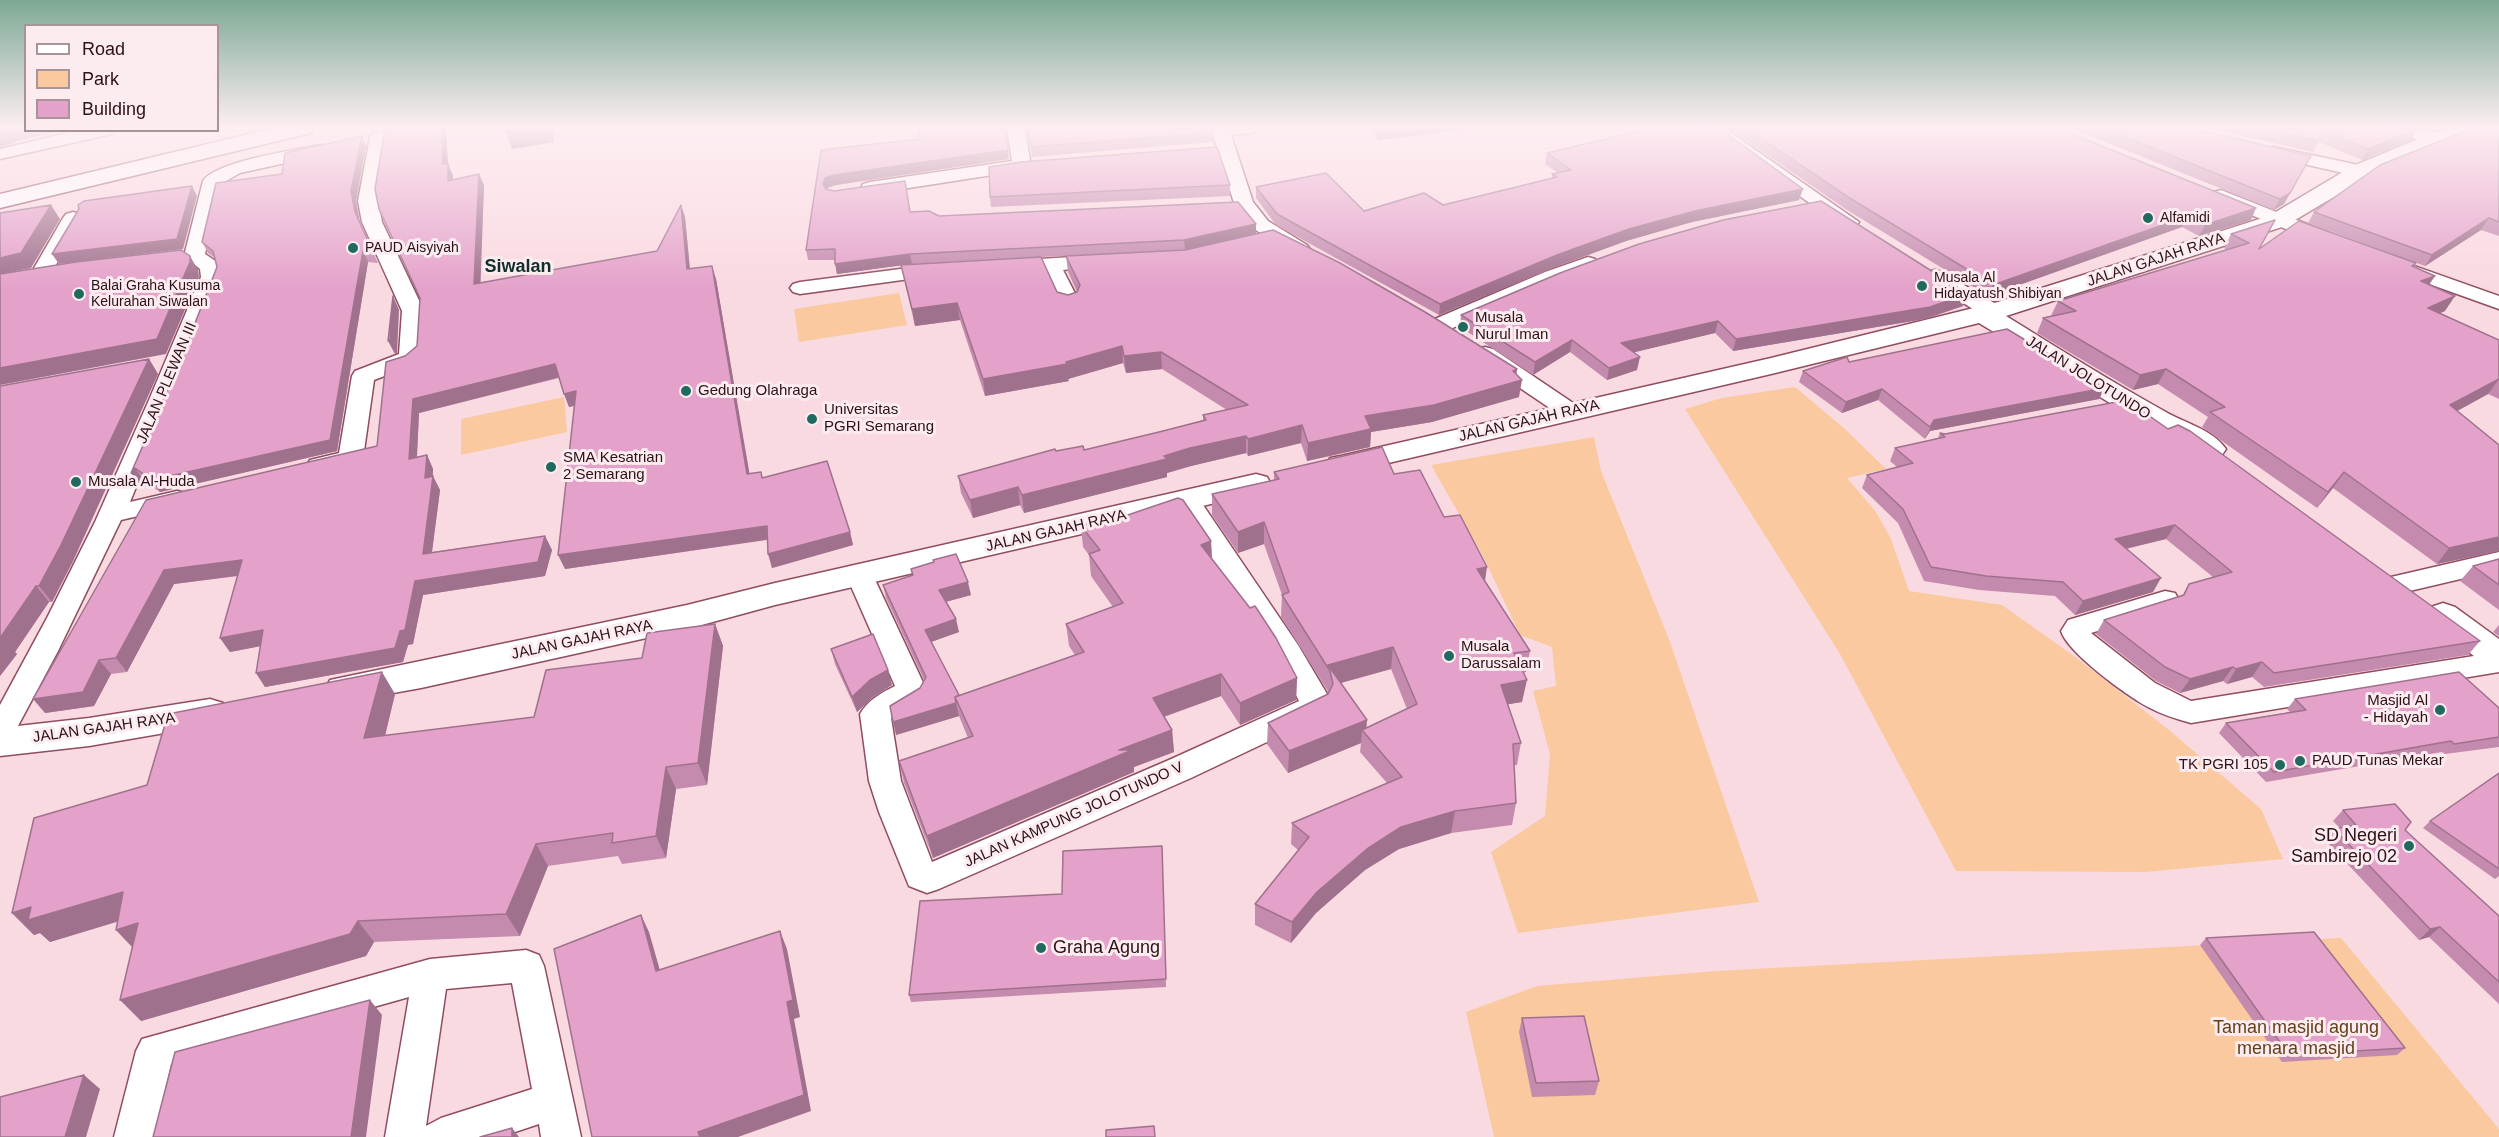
<!DOCTYPE html>
<html>
<head>
<meta charset="utf-8">
<style>
  body { margin:0 }
  #map { position:relative; width:2499px; height:1137px; overflow:hidden; background:#fadae1; font-family:Arial,sans-serif }
  canvas { display:block }
  .legend { position:absolute; left:24px; top:24px; width:195px; height:108px; box-sizing:border-box; background:#fcecef; border:2px solid #a99499; margin:0; padding:8px 10px; list-style:none; font-size:18px; color:#2c1119 }
  .legend li { display:flex; align-items:center; gap:12px; height:30px }
  .legend b { width:30px; border:2px solid #a99499 }
</style>
</head>
<body>
<div id="map">
<canvas width="2499" height="1137"></canvas>
<ul class="legend">
<li><b style="height:8px;background:#fff"></b>Road</li>
<li><b style="height:16px;background:#fac99f"></b>Park</li>
<li><b style="height:16px;background:#e4a2ca"></b>Building</li>
</ul>
</div>
<script>
const g = document.querySelector('canvas').getContext('2d');
g.lineJoin = 'round';
function paint(path, color) { g.fillStyle = color; g.fill(path, 'evenodd'); }
function strokePath(path, color, width, dash) { g.strokeStyle = color; g.lineWidth = width; g.lineCap = dash ? 'butt' : 'round'; g.setLineDash(dash || []); g.stroke(path); }
function drawText(font, color, halo, rows, align = 'center') {
  g.font = font + ' Arial,sans-serif'; g.lineWidth = 6; g.setLineDash([]); g.textBaseline = 'middle'; g.strokeStyle = halo; g.fillStyle = color; for (const [text, x, y, turn = 0] of rows) {
    g.save(); g.translate(x, y); g.rotate((+turn || 0) * Math.PI / 180); g.textAlign = isNaN(turn) ? turn : align; if (halo) g.strokeText(text, 0, 0); g.fillText(text, 0, 0); g.restore();
  }
}
paint(new Path2D(`
  M899 293 907 325 799 342 794 309Z
  M1795 387 1845 429 1886 469 1847 478 1876 512 1891 539 1909 591 2002 605 2074 656 2169 730 2261 809 2283 859 2145 872 1956 871 1840 654 1685 409 1722 398Z
  M564 397 567 432 461 455V419Z
  M1594 437 1601 471 1670 642 1759 902 1518 933 1491 852 1545 816 1550 754 1533 691 1556 686 1552 647 1520 635 1483 556 1431 465Z
  M2341 938 2499 1129V1137H1494L1466 1012 1537 986 1716 971Z`), '#fac99f');
const street = new Path2D(`
  M1007 128H1025L1030 161 1034 165 1031 169 870 194 863 192 861 188 863 184 870 182 1012 161Z
  M1211 128H1260L1252 133 1231 135 1253 202 1268 221 1307 245 1310 249 1307 253H1293L1254 229 1234 203Z
  M1704 128H1724L1859 222 1856 226H1842Z
  M2392 128C2407 128 2433 126 2444 140L2441 144 2435 145 2394 132Z
  M80 130H114L112 134 0 159V149Z
  M379 132 385 133 388 137 378 201 382 222 424 311 421 358 418 363 374 380 363 458 360 463 319 473 310 470 307 465 310 460 339 453 352 376 355 371 399 354 402 311 362 222 358 201 370 137 373 133Z
  M320 145 326 146 329 150 326 154 240 173 221 184 205 254 217 262 221 277 130 502 177 491 186 493 190 499 186 505 121 520 58 651 11 739 0 743V705L47 618 95 522 149 400 201 277 200 269 184 256 203 181C216 161 295 150 320 145Z
  M2274 147 2368 167 2370 171 2368 175 2361 177 2268 156 2265 152 2268 148Z
  M2221 190 2332 234 2335 238 2332 242H2318L2214 200 2212 196 2214 192Z
  M73 212 80 214 83 218 50 275 47 279 40 281 33 279 30 275 63 218 66 214Z
  M1104 255 1111 257 1114 261 1111 265 1063 270 1080 303 1077 308 1069 309 1061 308 1058 303 1044 271 1008 273 1001 271 998 267 1001 263 1008 261Z
  M1588 257 1595 259 1598 263 1595 267 1559 280 1446 331 1438 333 1430 331 1427 326 1430 321 1545 272Z
  M2400 261 2499 296V309L2393 271 2390 267 2393 263Z
  M939 264 946 266 949 270 946 274 800 294 793 292 790 288 793 284 800 282Z
  M1935 270 1942 272 2001 307 2004 312 2001 317 1993 318 1985 317 1928 280 1925 276 1928 272Z
  M1485 347 1493 349 1579 407 1583 412 1579 417 1571 419 1563 417 1477 359 1474 354 1477 349Z
  M1186 492 1195 494 1199 499 1298 645 1327 694 1330 706 1326 714 1191 778 939 889 927 893 909 886 879 812 869 781 860 714C868 700 881 693 895 686L846 575 850 569 860 566 870 569 927 691 922 699 891 718 901 781 932 862 1169 760 1299 701 1278 659 1173 500 1177 494Z
  M2499 552V570L2401 593 2391 591 2387 584 2391 577Z
  M2165 591 2175 593 2179 600 2175 607 2091 633 2155 683 2191 701 2499 652V672L2191 723C2176 719 2161 714 2148 707 2126 695 2068 653 2061 631L2068 620Z
  M526 950 539 955 544 966 581 1137H541L539 1124 500 1137H385L409 997 171 1064 154 1137H114L136 1051 142 1039 430 959ZM512 983 532 1089 441 1118 426 1126 446 989Z`);
const secondary = new Path2D(`
  M2445 128H2478L2476 133 2369 176 2285 226 2006 316C2058 348 2110 381 2164 411 2184 423 2212 429 2226 449L2222 455 2211 458 2200 455 2184 443 2146 425 1979 323 1771 374 1341 474 1330 472 1326 465 1330 458 1341 456 1771 358 1998 302 2269 216 2353 166Z
  M1256 474 1267 477 1271 484 1267 491 775 605 687 629 421 688 343 702 330 698 325 689 330 680 687 605 775 583Z
  M2443 603 2455 607 2499 639V670L2487 666 2431 623 2426 615 2431 607Z
  M210 699 223 703 228 713 223 723 89 746 0 756V728L89 718Z`);
const highway = new Path2D(`
  M274 128H313L311 133 0 208V194Z`);
strokePath(street, '#904d60', 3);
strokePath(secondary, '#904d60', 3);
strokePath(highway, '#904d60', 3);
paint(street, '#fff');
paint(secondary, '#fff');
paint(highway, '#fff');
paint(new Path2D(`
  M446 128 448 164 453 176V180L479 174 484 185 480 283 657 251 681 205 685 217 690 269 712 266 716 279 749 474 761 472 763 478 850 532 853 545 772 568 767 540 565 569 574 406 569 407 559 378 419 413 417 458 427 455 433 469V477L440 490 432 552 545 536 552 550 545 576 423 595 413 644 408 645 403 662 265 687 256 673 260 646 230 652 220 638 238 576 174 584 127 672 111 674 94 706 45 713 146 500 377 446 405 356 417 346Z
  M1027 128H1212L1213 142 1032 157Z
  M1370 128H1478L1378 140Z
  M1728 128H2057L2251 220 2199 236 2182 227 1988 296 1847 210Z
  M2071 128H2190L2311 156 2284 204 2274 210Z
  M2207 128H2415L2411 140 2362 160 2319 142 2313 152Z
  M2499 128V236L2481 230 2425 266 2308 223 2314 212Z
  M362 136 366 146 356 201 360 223 378 263 368 262 337 451 160 492 143 480 139 485 131 473 184 351 217 267 215 258 208 253 202 242 282 174Z
  M919 139 1009 159 836 185 827 188 826 190 910 212 939 216 1256 224V234L1517 369 1516 375 1519 397 1432 422 1371 432 1370 447 1307 461 1301 443 1248 456 1246 453 1191 466 1167 473V477L1024 513 1020 505 973 518 961 493 958 476 1056 451 1084 450 1159 432 1203 420V415L1227 410 1162 369 1126 373 1123 363 1068 379 1069 381 985 396 960 320 915 326 901 265 837 274 835 260H808L806 250 821 150ZM1066 256 1068 272 1077 292 1068 295 1057 292 1041 257ZM1000 259 906 265 912 264Z
  M1547 153 1799 200 1692 222 1626 241 1555 267 1439 315 1276 225 1256 198V187L1364 211 1443 205 1552 179V174L1558 173 1545 164Z
  M1230 185V196L991 207 990 197Z
  M2231 234 2260 249 2416 263 2414 267 2429 285 2445 311 2439 313 2499 340V399L2488 394 2457 411 2499 551 2437 564 2333 488 2317 508 2202 427 2208 417 2158 384 2133 390 2037 333 2043 318 2051 316 2058 301 2227 250 2224 248Z
  M1968 294 1963 306 1925 319 1733 351 1715 333 1633 352 1637 370 1607 380 1570 352 1533 375 1460 327 1461 315Z
  M149 359 158 374 73 561 52 602H49L15 652 17 654 0 676V386Z
  M1849 362 2105 388 2099 399 1930 431 1925 439 1878 400 1842 413 1799 382 1803 371Z
  M2168 429 2480 641 2468 655 2264 687 2252 677 2227 684 2223 681 2180 693 2156 681 2096 634 2104 620 2182 596 2189 584 2213 577 2166 539 2126 549 2153 592 2075 615 2055 596 1979 590 1924 581 1898 523 1862 488 1867 475 1897 467 1890 461 1895 448 1938 438 1940 433 1945 434Z
  M1274 472 1394 474 1444 517 1530 651 1526 672 1523 673 1522 702 1508 704 1521 743 1517 765H1514L1516 803 1512 825 1451 833 1399 849 1365 870 1316 913 1291 943 1255 925V904L1298 850 1291 844 1292 823 1387 783 1360 752 1361 743 1288 773 1267 744 1268 723 1328 694 1329 693 1281 617 1282 595 1264 544 1238 553 1212 515V494L1274 480ZM1391 669 1407 709 1366 728 1341 683Z
  M1110 521 1211 541 1212 558 1297 678 1296 700 1240 725 1221 696 1164 717 1172 730 1174 752 1134 767V772L933 858 904 783 899 761 968 738 959 716 896 735 924 680 886 598 883 585 912 576 911 569 933 562V560L971 595 946 602 959 632 931 642 959 695 1075 655 1069 646 1066 624 1113 607 1091 576 1089 555 1083 547 1081 526Z
  M2499 559V610L2460 581 2473 566Z
  M715 624 723 646 707 785 676 789 666 858 622 864 618 856 548 866 520 936 374 942 366 956 141 1021 132 947 116 930 118 921 50 942 40 933 34 935 12 913 147 785 395 694 385 736 534 717 642 658Z
  M2499 625V636L2493 632Z
  M831 649 892 685 874 696 857 712 835 664Z
  M2295 699 2499 708V747L2445 754 2442 752 2266 782 2219 733 2226 723 2290 712 2287 709Z
  M2499 773V876L2495 879 2423 828 2430 821Z
  M2343 810 2405 830 2499 916V1004L2429 937 2419 940 2325 840 2334 829 2340 828 2333 821Z
  M1162 846 1166 987 911 1002 909 995 1062 894Z
  M2206 938 2405 1048 2397 1055 2282 1062 2200 945Z
  M1522 1018 1599 1081 1595 1095 1532 1097 1519 1032Z`), '#c48bae');
paint(new Path2D(`
  M8 128H26V130H66L16 141 14 143 0 147V133Z
  M442 128H446L448 168V164L453 176V193L448 181 443 164Z
  M514 128H553L554 142 512 149 505 130Z
  M1397 128H1478L1378 140 1379 131Z
  M2417 129 2411 140 2362 160 2368 149Z
  M362 136 366 146 356 201 360 223 378 263 355 212 351 191Z
  M1008 150 1009 159 836 185 827 188 825 194 823 184 825 178 834 175Z
  M2311 156 2284 204 2274 210 2280 199Z
  M479 174 484 185 480 297 474 284Z
  M192 186 197 196 183 249 59 264 52 254Z
  M1803 189 1799 200 1692 222 1626 241 1555 267 1439 315 1440 304 1557 255 1629 229 1695 211Z
  M51 205 60 219 31 268 0 274V258Z
  M681 205 685 217 691 282 687 269Z
  M2256 208 2251 220 2199 236 2205 225Z
  M2188 216 2182 227 1988 296 1993 285Z
  M2489 218 2481 230 2425 266 2432 255Z
  M1256 224V234L1185 250 1184 240Z
  M363 251 368 262 337 451 160 492 152 480Z
  M910 254 912 264 837 274 835 264Z
  M190 256 198 270 199 277 166 354 0 385V368Z
  M712 266 716 279 752 488 747 474Z
  M2435 276 2425 291 2421 281Z
  M1968 294 1963 306 1925 319 1733 351 1736 339Z
  M393 296 399 310 397 353 395 354 388 341Z
  M2455 296 2445 311 2418 323 2428 308Z
  M957 303 960 320 915 326 912 309Z
  M1718 321 1715 333 1619 356 1621 343Z
  M1572 340 1570 352 1533 375 1535 362Z
  M1122 346 1123 363 1068 379 1069 381 985 396 983 379 1066 362Z
  M1161 352 1162 369 1126 373 1124 356Z
  M1640 357 1637 370 1607 380 1609 368Z
  M149 359 158 374 73 561 52 602 39 586Z
  M555 364 560 377 419 413 416 473 409 459 413 399Z
  M1517 369 1515 382 1522 380 1519 397 1432 422 1371 432 1370 447 1307 461 1308 443 1365 416 1513 371Z
  M2166 369 2158 384 2133 390 2140 375Z
  M2499 379 2488 394 2439 421 2450 405Z
  M2105 388 2099 399 1930 431 1925 439 1934 420Z
  M1882 389 1878 400 1842 413 1846 402Z
  M576 391 581 404 569 407 564 394Z
  M1302 425 1301 443 1248 456V439Z
  M1246 436V453L1191 466 1167 473V477L1024 513 1022 495 1190 448Z
  M427 455 433 469 432 484 433 476 440 490 430 567 423 554Z
  M135 468 143 480 139 485 131 473Z
  M2344 472 2333 488 2317 508 2328 492Z
  M1018 487 1020 505 973 518 970 500Z
  M1264 522V544L1238 553V532Z
  M2175 525 2166 539 2107 553 2115 539Z
  M767 526 771 539 565 569 558 555Z
  M850 532 853 545 772 568 768 554Z
  M545 536 552 550 545 576 423 595 413 644 408 645 403 662 265 687 256 673 400 631 415 581Z
  M2499 537V551L2437 564 2449 548Z
  M1211 541 1212 563 1201 545Z
  M242 560 251 574 174 584 127 672 116 658 164 570Z
  M1487 567 1484 588 1477 569Z
  M2161 578 2153 592 2075 615 2083 601Z
  M968 582 971 595 941 603 939 590Z
  M36 586 49 602 15 652 17 654 0 676V638Z
  M956 619 959 632 928 643 925 630Z
  M715 624 723 646 707 785 698 763Z
  M263 630 272 644 230 652 220 638Z
  M1393 647 1391 669 1333 685 1328 665Z
  M99 660 111 674 94 706 45 713 33 699Z
  M2262 662 2252 677 2227 684 2236 669Z
  M2233 667 2223 681 2180 693 2190 679Z
  M888 670 892 685 874 696 857 712 852 697 870 680Z
  M382 672 395 694 379 760 364 738Z
  M1221 674V696L1154 720 1153 698Z
  M1297 678 1296 700 1240 725V703Z
  M1527 680 1522 702 1498 706 1501 685Z
  M956 703 959 716 896 735 893 722Z
  M1367 720 1366 735 1362 730 1361 743 1288 773 1289 751Z
  M1172 730 1174 752 1134 767V772L933 858 927 836 1119 750Z
  M666 767 676 789 666 858 656 836Z
  M1455 811 1451 833 1399 849 1365 870 1316 913 1291 943 1292 922 1317 892 1367 849 1401 827Z
  M536 844 548 866 520 936 506 914Z
  M123 892 143 914 50 942 40 933 34 935 12 913 31 907Z
  M641 915 649 932 665 988 656 971Z
  M358 921 374 942 366 956 141 1021 120 1000Z
  M138 923 137 952 116 930Z
  M2440 927 2429 937 2419 940 2430 929Z
  M780 931 787 949 800 1017 794 1019 811 1111 738 1137H700L698 1132 787 1002Z
  M370 1000 382 1015 366 1137H351Z
  M84 1075 100 1089 86 1137H65Z
  M512 1128 519 1137H512Z`), '#a0718d');
const building = new Path2D(`
  M0 128H8L6 131 0 133Z
  M389 128H442L443 164H448V181L479 174 474 284 657 251 681 205 687 269 712 266 747 474 761 472 762 478 827 461 850 532 768 554 767 526 558 555 576 391 564 394 555 364 413 399 409 459 427 455 425 478 433 476 423 554 545 536 538 562 415 581 405 630 400 631 395 648 256 673 263 630 220 638 242 560 164 570 116 658 99 660 83 692 33 699 146 500 377 446 386 362 405 356 417 346 420 298 379 209 375 189 385 129Z
  M919 128H1005L1008 150 834 175 825 178 823 184 826 189 834 191 905 181 910 212 929 211 939 216 1238 202 1256 224 1184 240 910 254 835 264V249L806 250 821 150 919 139Z
  M1027 128H1212L1213 133 1031 147Z
  M1377 128H1397L1379 131Z
  M1651 128H1719L1803 189 1695 211 1629 229 1557 255 1440 304 1277 214 1256 187 1326 173 1364 211 1424 193 1443 205 1557 177 1552 174 1571 170 1547 153Z
  M1746 128H2057L2256 208 2205 225 2188 216 1993 285 1851 199Z
  M2102 128H2190L2311 156 2290 193 2280 199Z
  M2261 128H2415L2417 129 2368 149 2325 131 2319 141Z
  M2473 128H2499V222L2489 218 2432 255 2314 212 2380 165Z
  M362 136 351 191 355 212 373 252 363 251 330 440 152 480 135 468 131 473 184 351 217 267 213 251 202 242 216 183 282 174 285 153Z
  M1217 147 1230 185 990 197 989 167 1021 162Z
  M192 186 177 239 52 254 79 209 78 205 84 201Z
  M1821 201 1968 294 1930 307 1736 339 1718 321 1621 343 1640 357 1609 368 1572 340 1535 362 1461 315 1560 273 1639 244 1723 220Z
  M51 205 21 253 0 258V213Z
  M2275 220 2259 249 2299 221 2416 263 2412 266 2435 276 2421 281 2455 296 2428 308 2499 340V379L2450 405 2499 445V537L2449 548 2344 472 2328 492 2210 412 2225 407 2166 369 2140 375 2043 318 2076 311 2058 301 2249 243 2231 234Z
  M1273 230 1340 263 1425 312 1517 369 1513 371 1522 380 1434 405 1365 416 1371 429 1308 443 1302 425 1248 439 1246 436 1190 448 1164 456 1167 459 1022 495 1018 487 970 500 958 476 1055 449 1056 451 1083 446 1084 450 1159 432 1206 420 1203 415 1248 405 1161 352 1124 356 1122 346 1066 362 1067 364 983 379 957 303 912 309 901 265 1041 257 1057 292 1068 295 1077 292 1080 285 1066 256 1185 250Z
  M181 250 190 256V262L157 339 0 368V274L76 262Z
  M393 296 390 340 388 341Z
  M2007 329 2105 388 1934 420 1930 427 1882 389 1846 402 1803 371 1847 357 1849 362Z
  M149 359 61 545 39 586H36L0 638 3 637 0 642V386Z
  M2127 400 2168 429 2178 425 2190 431 2480 641 2274 673 2262 662 2236 669 2233 667 2190 679 2165 667 2104 620 2184 595 2189 584 2232 572 2175 525 2115 539 2161 578 2083 601 2063 582 1986 576 1931 567 1903 509 1867 475 1913 463 1895 448 1945 437 1940 433 1945 434Z
  M1382 447 1394 474 1420 470 1444 517 1460 515 1487 567 1477 569 1530 651 1514 653 1527 680 1501 685 1521 743 1513 744 1516 803 1455 811 1401 827 1367 849 1317 892 1292 922 1255 904 1309 837 1292 823 1402 777 1362 730 1417 704 1393 647 1328 665 1367 720 1289 751 1268 723 1328 694 1333 684 1330 671 1282 595 1289 592 1264 522 1238 532 1212 494 1279 479 1274 472Z
  M1178 498 1183 500 1211 541 1201 545 1250 608 1255 606 1276 638 1297 678 1240 703 1221 674 1153 698 1172 730 1119 750H1132L927 836 899 761 973 736 955 697 1084 652 1066 624 1123 603 1089 554 1100 550 1081 526 1107 517 1110 521Z
  M956 554 968 582 939 590 956 619 925 630 959 695 955 697 956 703 893 722 890 706 920 688 926 677 883 585 913 575 911 569 934 562 933 560Z
  M2499 559V585L2473 566Z
  M715 624 698 763 666 767 656 836 612 843 613 833 536 844 506 914 358 921 350 934 120 1000 138 923 116 930 123 892 28 920 31 907 12 913 34 818 147 785 168 714 382 672 364 738 534 717 546 670 642 658 647 633Z
  M873 634 888 670 870 680 852 697 831 649Z
  M2459 672 2499 708V737L2454 744 2451 741 2274 772 2226 723 2306 710 2295 699Z
  M2499 773V869L2430 821Z
  M2395 804 2411 822 2405 830 2499 916V982L2440 927 2430 929 2334 829 2356 825 2343 810Z
  M1162 846 1166 979 909 995 920 901 1062 894 1063 851Z
  M641 915 656 971 780 931 793 1000 787 1002 804 1095 698 1132 700 1137H592L554 949Z
  M2314 932 2405 1048 2289 1055 2206 938Z
  M370 1000 351 1137H153L175 1052Z
  M1584 1016 1599 1081 1536 1083 1522 1018Z
  M84 1075 65 1137H0V1097Z
  M1154 1126 1155 1137H1106V1130Z
  M512 1128V1137H480Z`);
paint(building, '#e4a2ca');
strokePath(building, '#a0718d', 1.5);
const sky = g.createLinearGradient(0, 0, 0, 288);
sky.addColorStop(0, '#7ca994');
sky.addColorStop(0.44, '#fdeef2');
sky.addColorStop(1, '#fdeef200');
g.fillStyle = sky;
g.fillRect(0, 0, 2499, 288);
for (const [x, y, r, color] of [
  [2148,218,6,"#20695f"],
  [353,248,6,"#20695f"],
  [1922,286,6,"#20695f"],
  [79,294,6,"#20695f"],
  [1463,327,6,"#20695f"],
  [686,391,6,"#20695f"],
  [812,419,6,"#20695f"],
  [551,467,6,"#20695f"],
  [76,482,6,"#20695f"],
  [1449,656,6,"#20695f"],
  [2440,710,6,"#20695f"],
  [2300,761,6,"#20695f"],
  [2280,765,6,"#20695f"],
  [2409,846,6,"#20695f"],
  [1041,948,6,"#20695f"]
]) { const dot = new Path2D(); dot.arc(x, y, r, 0, 2 * Math.PI); g.fillStyle = color; g.fill(dot); strokePath(dot, '#fcecef', 2); }
drawText('14px', '#2c1119', '#fcecef', [
  ["Alfamidi",2160,218],
  ["PAUD Aisyiyah",365,248],
  ["Musala Al",1934,278],
  ["Hidayatush Shibiyan",1934,294],
  ["Balai Graha Kusuma",91,286],
  ["Kelurahan Siwalan",91,302]
], 'left');
drawText('15px', '#2c1119', '#fcecef', [
  ["JALAN GAJAH RAYA",2156,260,-18],
  ["JALAN JOLOTUNDO",2088,378,32],
  ["JALAN PLEWAN III",167,383,-67],
  ["JALAN GAJAH RAYA",1529,421,-13],
  ["JALAN GAJAH RAYA",1056,531,-13],
  ["JALAN GAJAH RAYA",582,640,-12],
  ["JALAN GAJAH RAYA",104,728,-8],
  ["JALAN KAMPUNG JOLOTUNDO V",1074,815,-24]
]);
drawText('15px', '#2c1119', '#fcecef', [
  ["Musala",1475,318],
  ["Nurul Iman",1475,335],
  ["Gedung Olahraga",698,391],
  ["Universitas",824,410],
  ["PGRI Semarang",824,427],
  ["SMA Kesatrian",563,458],
  ["2 Semarang",563,475],
  ["Musala Al-Huda",88,482],
  ["Musala",1461,647],
  ["Darussalam",1461,664],
  ["Masjid Al",2428,701,"right"],
  ["- Hidayah",2428,718,"right"],
  ["PAUD Tunas Mekar",2312,761],
  ["TK PGRI 105",2268,765,"right"]
], 'left');
drawText('bold 18px', '#0f302c', '#fcecef', [
  ["Siwalan",518,267]
]);
drawText('18px', '#2c1119', '#fcecef', [
  ["SD Negeri",2397,836],
  ["Sambirejo 02",2397,857],
  ["Graha Agung",1053,948,"left"]
], 'right');
drawText('18px', '#633f1b', '#fcecef', [
  ["Taman masjid agung",2296,1028],
  ["menara masjid",2296,1049]
]);
</script>
</body>
</html>
